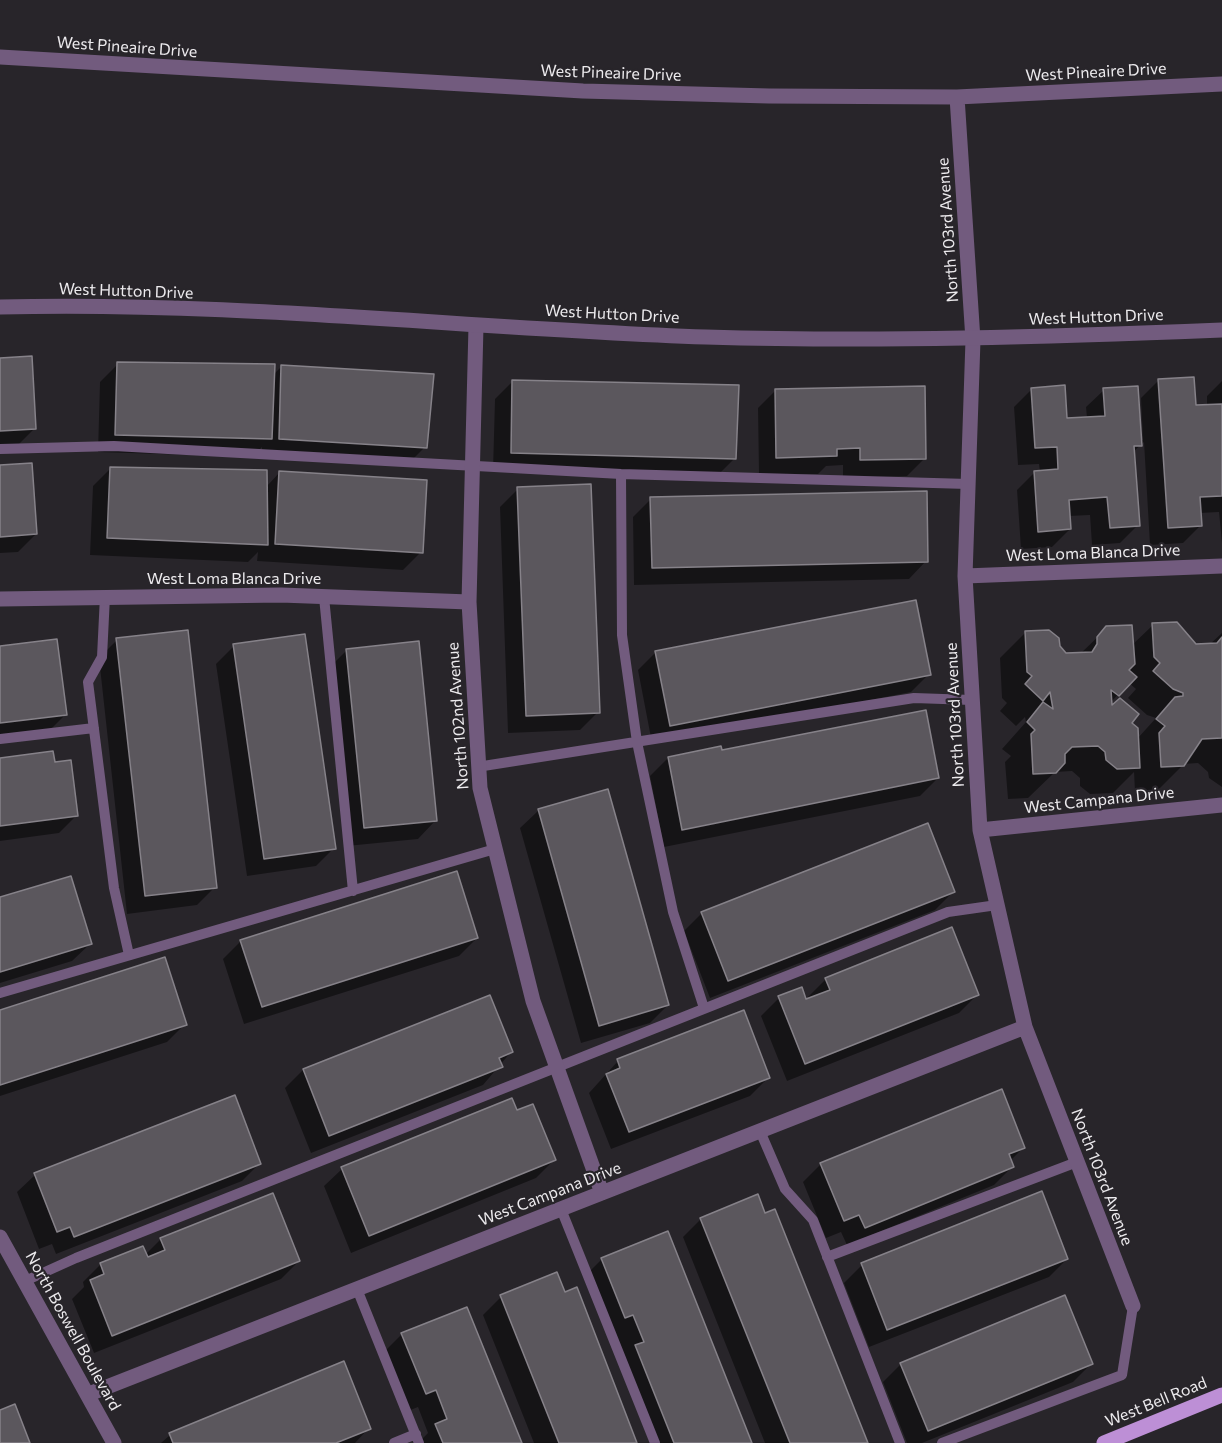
<!DOCTYPE html>
<html>
<head>
<meta charset="utf-8">
<style>
  body { margin:0 }
  canvas { display:block; background:#28252a }
</style>
</head>
<body>
<canvas width="1222" height="1443"></canvas>
<script>
const g = document.querySelector('canvas').getContext('2d');
g.lineJoin = 'round';
function paint(path, color) { g.fillStyle = color; g.fill(path, 'evenodd'); }
function strokePath(path, color, width, dash) { g.strokeStyle = color; g.lineWidth = width; g.lineCap = dash ? 'butt' : 'round'; g.setLineDash(dash || []); g.stroke(path); }
function drawText(font, color, halo, rows, align = 'center') {
  g.font = font + ' Commissioner,sans-serif'; g.lineWidth = 4.5; g.setLineDash([]); g.textBaseline = 'middle'; g.strokeStyle = halo; g.fillStyle = color; for (const [text, x, y, turn = 0] of rows) {
    g.save(); g.translate(x, y); g.rotate((+turn || 0) * Math.PI / 180); g.textAlign = isNaN(turn) ? turn : align; if (halo) g.strokeText(text, 0, 0); g.fillText(text, 0, 0); g.restore();
  }
}
paint(new Path2D(`
  M0 359 35 428 17 446 0 448Z
  M118 364 273 375 282 366 425 447 407 465 262 456V447L252 457 98 452 100 382Z
  M1159 380 1194 407 1207 406V396L1222 381V543L1219 512 1200 513 1201 525 1183 543 1150 545 1144 442 1133 452 1138 525 1120 543 1092 545 1090 515 1069 516 1070 529 1052 547 1021 549 1017 490 1035 472H1040L1039 464 1018 465 1014 407 1032 389 1066 419 1087 418 1086 407 1104 390 1140 440H1143L1141 398Z
  M513 381 735 458 717 476 493 470 495 399Z
  M776 390 925 458 907 476 843 478V465L826 466 818 474 759 475 758 408Z
  M0 467 36 534 18 552 0 553Z
  M111 468 266 487 280 472 421 552 403 570 257 561 258 552 248 562 90 555 93 486Z
  M518 489 598 712 580 730 508 733 500 507Z
  M651 499 926 561 909 579 634 585 633 517Z
  M1153 625 1196 645 1210 644 1222 633V787L1209 778 1208 772 1198 763 1184 764 1157 791 1135 792 1134 772 1113 793 1090 794 1080 786V778L1072 771 1055 772 1028 798 1008 799 1005 762 1011 756 1002 749 1026 722 1025 717 1016 726 1000 711 1007 703 1002 698 1000 658 1026 632 1058 647 1066 655 1080 654 1107 628 1132 645ZM1129 683 1136 689 1128 698 1147 715 1156 718 1137 739 1130 723 1110 703Z
  M117 640 215 887 197 905 127 914 99 658Z
  M234 646 334 848 316 866 247 876 216 664Z
  M0 648 66 714 48 732 0 738Z
  M347 650 435 821 418 839 347 846 329 668Z
  M656 652 929 674 911 692 652 743 638 670Z
  M721 752 938 778 920 796 664 847 650 776 668 758Z
  M0 759 53 763 77 815 59 833 0 841Z
  M606 791 668 1005 650 1023 581 1043 520 828 538 811Z
  M953 892 935 910 710 998 684 931 702 913Z
  M0 899 90 944 72 961 0 983Z
  M477 938 459 956 244 1024 223 959 241 941Z
  M826 979 977 995 959 1013 787 1081 761 1016 779 998 810 1000 808 997Z
  M489 997 511 1052 483 1085 311 1153 285 1088 303 1070Z
  M0 1011 185 1024 167 1042 0 1096Z
  M618 1061 768 1078 750 1096 611 1149 589 1093Z
  M1024 1147 1010 1161 1012 1167 994 1185 847 1245 841 1232 826 1238 803 1182 821 1164Z
  M554 1160 536 1178 351 1253 324 1186 342 1169Z
  M260 1163 242 1181 56 1254 52 1244 39 1249 17 1192 35 1175Z
  M701 1219 866 1443H765L683 1237Z
  M161 1239 299 1261 281 1279 94 1353 72 1299 84 1287 83 1282 100 1265 142 1248 145 1255Z
  M602 1259 750 1443H650L584 1277Z
  M1067 1259 1049 1277 869 1347 844 1283 862 1265Z
  M501 1297 636 1443H534L483 1315Z
  M402 1334 520 1443H418L428 1433 418 1407 408 1411 384 1352Z
  M901 1364H1091L1073 1382 922 1443H907L883 1382Z
  M369 1428 355 1443H161L170 1435Z`), '#0007');
const building = new Path2D(`
  M32 356 36 429 0 431V358Z
  M117 362 275 364 272 439 115 435Z
  M281 365 434 374 427 448 279 439Z
  M1194 377 1196 405 1222 404V496L1200 497 1202 526 1168 528 1158 379Z
  M512 380 739 385 736 459 511 453Z
  M1065 385 1067 418 1105 416 1103 388 1138 386 1142 446H1134L1140 526 1110 528 1107 497 1069 500 1071 529 1038 532 1034 471 1058 469 1057 447 1035 448 1031 388Z
  M925 386 926 459 860 460V448L837 449V456L776 458 775 389Z
  M32 463 37 534 0 537V465Z
  M110 467 267 470 268 545 107 538Z
  M279 471 427 480 423 553 275 544Z
  M591 484 600 713 526 716 517 487Z
  M927 491 928 562 652 568 650 497Z
  M916 600 931 675 670 726 655 651Z
  M1177 622 1196 644 1217 643 1222 637V738L1202 739 1184 766 1161 767 1159 733 1165 726 1156 719 1175 697 1183 696V693L1173 689 1153 671 1160 663 1154 657 1152 623Z
  M1132 625 1135 664 1129 670 1137 677 1119 696 1111 690 1112 705 1120 698 1139 714 1132 723 1138 728 1140 768 1117 769 1106 760 1105 752 1098 746 1072 747 1065 754V763L1056 773 1033 774 1031 734 1035 730 1027 722 1043 702 1053 709 1050 692 1043 701 1025 684 1032 676 1027 672 1025 631 1049 630 1059 638 1060 646 1066 653 1092 652 1097 644V637L1106 626Z
  M188 630 217 888 145 896 116 638Z
  M305 634 336 849 264 859 233 644Z
  M57 639 67 715 0 723V646Z
  M419 641 437 821 364 828 346 649Z
  M926 710 939 778 682 830 668 757 721 746 722 750Z
  M53 751 55 762 71 760 78 816 0 826V758Z
  M608 789 669 1005 599 1026 538 809Z
  M928 823 955 892 728 981 701 912Z
  M457 871 478 938 262 1007 240 940Z
  M71 876 92 944 0 972V897Z
  M952 927 979 995 805 1064 778 996 802 987 806 999 830 990 825 978Z
  M165 957 187 1025 0 1085V1010Z
  M490 995 513 1052 499 1058 503 1067 329 1136 303 1069Z
  M744 1010 770 1078 629 1132 606 1074 620 1068 617 1059Z
  M1002 1089 1025 1148 1009 1154 1014 1167 865 1228 859 1215 844 1221 820 1163Z
  M235 1095 261 1164 74 1237 70 1227 57 1232 34 1173Z
  M512 1098 517 1110 533 1104 556 1160 369 1236 341 1167Z
  M1042 1191 1068 1259 887 1330 861 1263Z
  M273 1193 300 1261 112 1336 90 1280 104 1274 100 1263 143 1246 148 1257 165 1250 160 1238Z
  M758 1194 765 1213 775 1209 868 1443H790L700 1218Z
  M668 1231 752 1443H674L635 1345 644 1342 633 1315 625 1318 601 1258Z
  M557 1272 565 1292 577 1287 637 1443H559L500 1295Z
  M1065 1295 1093 1364 928 1431 900 1363Z
  M467 1307 522 1443H443L435 1424 447 1419 436 1390 426 1394 401 1333Z
  M344 1361 371 1429 336 1443H173L169 1433Z
  M15 1404 30 1443H0V1410Z`);
paint(building, '#5b575d');
strokePath(building, '#868289', 1.5);
strokePath(new Path2D(`
  M0 449 114 446 621 474 968 484
  M621 474 622 635 637 742 673 912 704 1008
  M105 596 102 657 88 682 114 888 129 955
  M324 597 353 891
  M0 739 94 728
  M477 767 914 698 972 700
  M0 993 495 849
  M760 1131 785 1189 813 1220 900 1443
  M561 1209 655 1443
  M827 1257 1077 1162
  M25 1281 76 1258 948 912 997 905
  M357 1289 419 1443
  M394 1443 416 1434
  M942 1443 1122 1375 1133 1306`), '#725b7e', 10);
strokePath(new Path2D(`
  M0 57 583 91 769 96 957 97 1222 84
  M957 97 973 340 965 576 980 830 1025 1027 1133 1306
  M476 326 469 602 480 788 533 1001 602 1193
  M965 576 1222 566
  M0 599 281 595 469 602
  M980 830 1222 805
  M89 1394 1025 1027`), '#725b7e', 15);
strokePath(new Path2D(`
  M0 307C234 301 472 329 706 337 878 342 1050 337 1222 330
  M0 1237 114 1443`), '#725b7e', 15);
strokePath(new Path2D(`
  M1104 1443 1222 1395`), '#bd8fd6', 15);
drawText('16px', '#eceaed', '#28252a', [
  ["West Pineaire Drive",127,47,4],
  ["West Pineaire Drive",1096,72,-3],
  ["West Pineaire Drive",611,73,2],
  ["North 103rd Avenue",948,230,-94],
  ["West Hutton Drive",126,291,2],
  ["West Hutton Drive",612,314,3],
  ["West Hutton Drive",1096,317,-2],
  ["West Loma Blanca Drive",1093,553,-2],
  ["West Loma Blanca Drive",234,579],
  ["North 103rd Avenue",955,715,-93],
  ["North 102nd Avenue",458,716,-94],
  ["West Campana Drive",1099,800,-6],
  ["North 103rd Avenue",1102,1177,69],
  ["West Campana Drive",550,1194,-21],
  ["North Boswell Boulevard",73,1331,61],
  ["West Bell Road",1156,1402,-22]
]);
</script>
</body>
</html>
